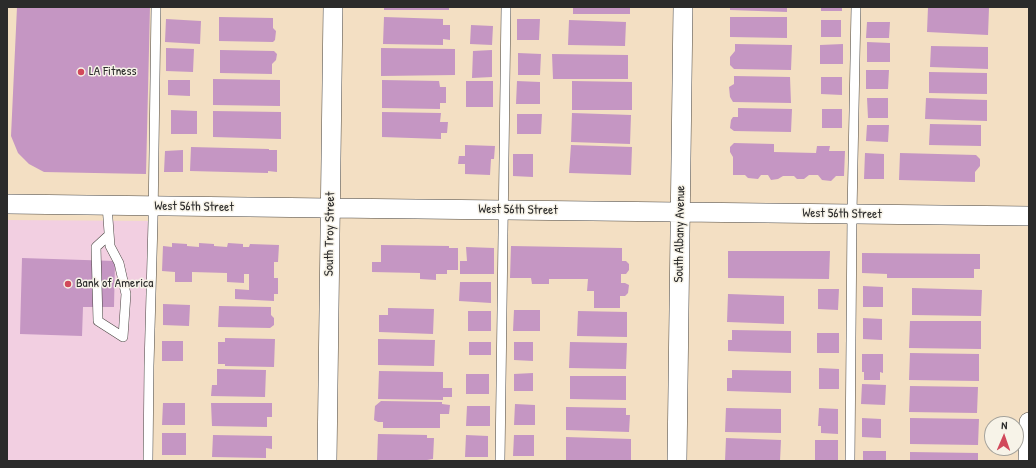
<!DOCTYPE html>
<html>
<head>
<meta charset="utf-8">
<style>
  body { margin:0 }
  #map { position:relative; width:1036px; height:468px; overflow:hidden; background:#f3dfc3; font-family:"Patrick Hand",sans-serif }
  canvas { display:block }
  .frame { position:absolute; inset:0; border:8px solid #2b2b2b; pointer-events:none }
  .north { position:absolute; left:984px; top:416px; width:40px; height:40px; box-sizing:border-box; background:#f7f3e8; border:1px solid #a5a39c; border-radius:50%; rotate:2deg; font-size:11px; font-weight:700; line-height:16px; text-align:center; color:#2b2b2b }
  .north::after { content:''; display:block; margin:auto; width:14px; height:18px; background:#d1495b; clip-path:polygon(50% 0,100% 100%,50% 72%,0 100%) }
</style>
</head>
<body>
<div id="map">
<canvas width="1036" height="468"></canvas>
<div class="frame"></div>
<div class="north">N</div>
</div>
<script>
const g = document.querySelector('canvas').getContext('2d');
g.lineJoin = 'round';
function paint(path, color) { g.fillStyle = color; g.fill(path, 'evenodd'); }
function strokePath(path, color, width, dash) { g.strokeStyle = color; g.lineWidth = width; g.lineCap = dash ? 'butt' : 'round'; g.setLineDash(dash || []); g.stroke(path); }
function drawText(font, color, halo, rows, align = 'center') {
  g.font = font + ' "Patrick Hand",sans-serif'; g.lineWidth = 3; g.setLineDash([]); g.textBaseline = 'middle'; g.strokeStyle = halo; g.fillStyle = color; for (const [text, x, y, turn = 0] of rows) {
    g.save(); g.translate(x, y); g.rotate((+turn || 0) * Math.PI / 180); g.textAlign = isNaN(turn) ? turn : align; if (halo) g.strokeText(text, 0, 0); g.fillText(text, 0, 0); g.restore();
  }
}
paint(new Path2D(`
  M7 220 153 221 150 461H7Z`), '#f2cfe1');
paint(new Path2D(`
  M17 7H150L146 174 44 172 29 164 18 153 11 136Z
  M384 7H449V10H384Z
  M573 7H630V14H573Z
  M730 7H787V12L730 10Z
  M821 7H842V11H821Z
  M928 7 989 8 988 35 927 32Z
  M219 17 273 18V28L276 31 275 40 273 42 219 41Z
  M384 17 443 19V25H450V40L443 39V45L383 44Z
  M730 17H787V38L730 37Z
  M166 19 201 21 200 44 165 42Z
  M517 19H540L539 40H517Z
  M569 20 626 22 625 46 568 45Z
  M821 20H841V37H821Z
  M867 22H890L889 38H866Z
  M471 25 493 26 492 45 470 44Z
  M867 42 890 43V62H867Z
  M735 44 792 45 791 70 734 69 730 65V57L735 51Z
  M843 44V64H820V45Z
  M931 46 988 47V69L930 67Z
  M166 48 194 49 193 72 166 71Z
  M381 48 455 49V75L381 76Z
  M220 50 274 51 277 54 276 60 272 64V74L220 73Z
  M492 50V77L472 78 473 51Z
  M518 53 541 54 540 75H518Z
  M552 54 628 55V79H553Z
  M866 70H889L888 89H866Z
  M929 72 987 73V94L929 93Z
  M734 76 790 77 791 103 733 102 730 97 729 87 734 84Z
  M821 77H842V95L821 94Z
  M213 79 280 80V106L213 105Z
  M168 80H190V96L168 95Z
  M382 80 439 81 440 87H446V103H440V109L382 108Z
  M466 81H493V107H466Z
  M517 81 540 82V104H516Z
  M572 81 632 82V110H572Z
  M867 98H888V118H868Z
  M926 98 987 100V121L925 119Z
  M738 108 792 109 791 132 734 131 730 128 731 120 733 117H738Z
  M822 109H842V128H822Z
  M171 110 197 111V134H171Z
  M213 111 281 112V139L213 137Z
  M382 112 441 113 440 122H448L447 133H441V139L382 137Z
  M572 113 631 115 630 144 571 142Z
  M517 114H542L541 134H517Z
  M930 124 981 125V146L929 145Z
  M867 125H889L888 142 866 141Z
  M734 143 774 144V152L816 153 817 146H830L829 151H845L844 176H836L831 181 822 180 818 175H809L804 179H797L794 176H783L778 179 771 180 768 175H761L758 179 748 178 745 175H733V157L730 152V147Z
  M465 145 495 146 494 159H491L490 175 465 174V164H458L459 156H465Z
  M571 145 632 147 631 175 569 173Z
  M191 147 269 149V150H277V172L268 171V173L190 171Z
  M183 150V172H164L165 151Z
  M865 153 884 154V179H864Z
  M900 153 976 155 980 159V166L975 172V182L899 180Z
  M513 154H533V177L513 176Z
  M172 243 187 244V246L199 247V243L214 244V246L227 247 228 243 243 244V247H249L250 244 279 245 278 262H274V278H278V294H274V301L235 299V289L249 290V274H244V283L227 282V273L192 272V282H175V272L162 271 163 246 172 247Z
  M381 245 449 246V248H458V270H447V274H436V280L420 279V273L372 272V262H381Z
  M511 246 622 248V261H626L629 264V270L626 274H621V283H625L629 285 628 293 625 296H620V308H594V291H587L588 279H549V284H532L531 278H510Z
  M466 247 494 248V274H460V261H467Z
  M728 251H830L829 279 728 278Z
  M862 253 980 254V269H974V278H887V274L862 273Z
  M22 258 115 261 114 307H83L82 336 20 334Z
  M460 282H491V303L459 301Z
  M863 286 883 287V307H863Z
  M912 288 982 290 981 316 912 315Z
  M818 289H839L838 310 818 309Z
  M728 294 784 296V324L727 322Z
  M163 304 190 305 189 326 163 325Z
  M219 306 271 307V315L274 318V325L270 328 218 327Z
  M388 308 434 309 433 334 379 332V315H388Z
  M514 310H540V331H513Z
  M468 311H491V331H468Z
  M578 311 627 312V337L577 336Z
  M863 318 882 319V340L863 339Z
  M910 321H981V349L909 348Z
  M732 330 791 331V353L728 351V340H732Z
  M817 333H839V353H817Z
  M225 338 275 339 274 367 225 366V364H218V342H225Z
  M378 339 435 340 434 366 378 365Z
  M162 341H183V361H162Z
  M469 342H491V355H469Z
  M514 342H533V361L514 360Z
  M570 342 627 343 626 369 569 368Z
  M910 353 979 354V381L909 380Z
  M862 354H883V373L880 372V380H864V372H862Z
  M819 368 839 369V389H819Z
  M217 369 266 370 265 397 211 396 212 385H217Z
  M732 370 791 371V393L727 391V378H732Z
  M379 371 443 372V388H452V397H443V400L378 399Z
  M533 373V391H514V374Z
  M466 374H489V394H466Z
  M570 376H626V400L570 399Z
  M862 384 886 385 885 405 861 404Z
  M910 386 978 387 977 413 909 412Z
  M381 401 442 402V404L450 405 449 414H440V428H383V422H378L374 420 375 406Z
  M163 403H185V425H162Z
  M211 403H272V417H267V427L212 426Z
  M515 404 535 405V425H514Z
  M467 406H490V426H466Z
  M566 407 626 408V415H630L629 432 566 430Z
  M726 408 781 409V433L725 432Z
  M819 408 838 409V434L821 433V426H818Z
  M862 418 881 419V438L862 437Z
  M910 418 979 419 978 445 910 444Z
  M162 433H186V455H162Z
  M378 434 427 435V438H434L433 459 427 460V461H377Z
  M213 435 272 436V449L266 448V458L212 457Z
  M466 435 488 436V457H465Z
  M514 435H534V456H513Z
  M566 437 631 439V461H566Z
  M726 438 781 440 780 461H725Z
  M815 440H838V461H815Z
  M863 451H886V461H863Z
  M910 452 978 453V461H910Z`), '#c596c3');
const lane = new Path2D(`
  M107 205 110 246 119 263 126 294 123 337 98 321 96 247 109 235
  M148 461 149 366 153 221 156 7
  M500 461 506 7
  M850 461 852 214 856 7`);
const street = new Path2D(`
  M7 204 330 208 1029 216
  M327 461 333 7
  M677 461 683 7
  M1028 461 1029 422`);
strokePath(lane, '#494642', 10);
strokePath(street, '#494642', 20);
strokePath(lane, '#fff', 9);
strokePath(street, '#fff', 19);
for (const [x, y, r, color] of [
  [81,72,4,"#d1495b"],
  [68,284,4,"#d1495b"]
]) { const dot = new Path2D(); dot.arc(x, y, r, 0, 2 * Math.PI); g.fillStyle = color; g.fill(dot); strokePath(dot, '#f7f3e8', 1.5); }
drawText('13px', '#2b2b2b', '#f7f3e8', [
  ["LA Fitness",89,72],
  ["Bank of America",76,284]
], 'left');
drawText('13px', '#2b2b2b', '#f7f3e8', [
  ["West 56th Street",194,207,1],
  ["West 56th Street",518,210,1],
  ["West 56th Street",842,214,1],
  ["South Troy Street",330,234,-89],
  ["South Albany Avenue",680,234,-89]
]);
</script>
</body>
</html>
